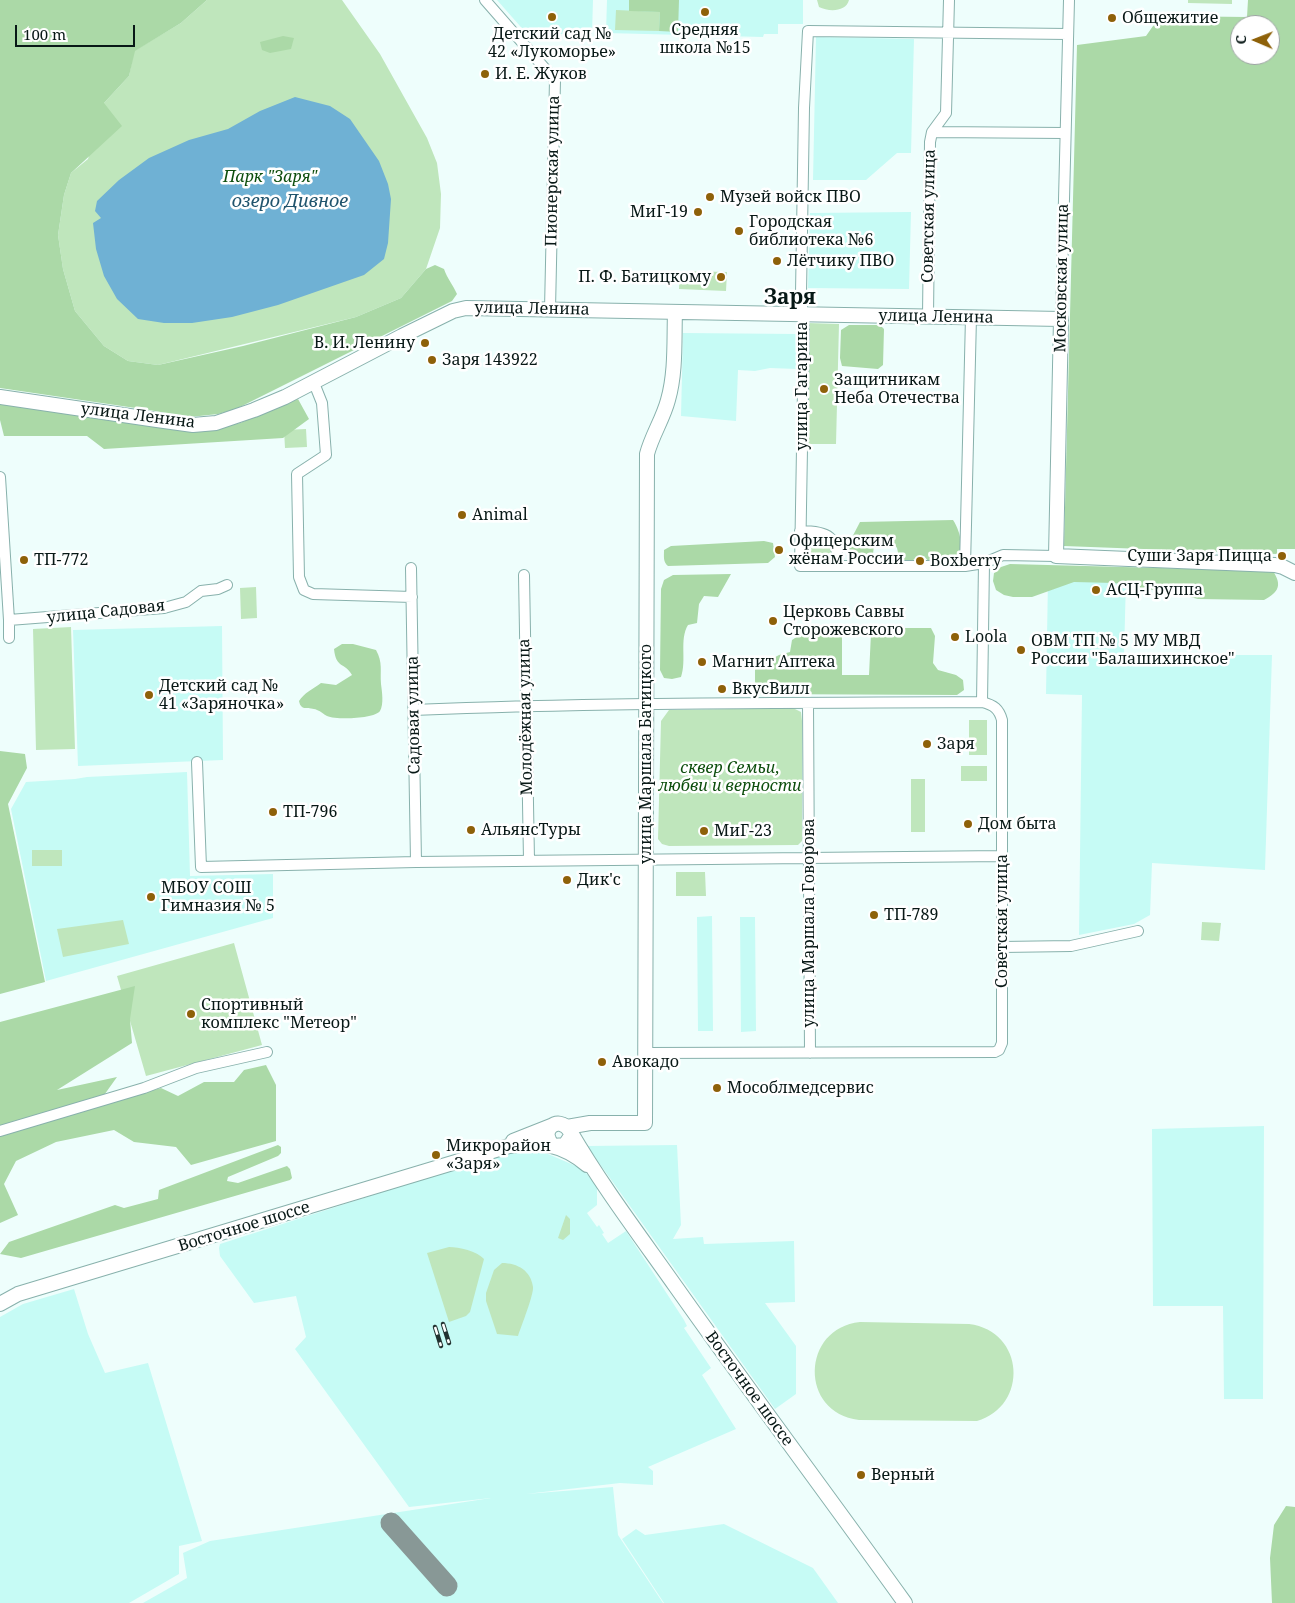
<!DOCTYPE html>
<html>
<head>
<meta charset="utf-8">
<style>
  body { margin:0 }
  #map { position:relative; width:1295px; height:1603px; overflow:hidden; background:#eefefc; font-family:"Noto Serif",serif }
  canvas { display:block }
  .north { position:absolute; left:1230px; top:15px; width:50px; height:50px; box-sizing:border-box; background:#fff; border:1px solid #9ca3a2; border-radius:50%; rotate:271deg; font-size:14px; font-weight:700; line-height:20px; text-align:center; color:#081816 }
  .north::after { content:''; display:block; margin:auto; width:18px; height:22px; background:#8e6109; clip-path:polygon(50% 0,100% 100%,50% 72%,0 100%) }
  .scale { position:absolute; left:15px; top:25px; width:120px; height:22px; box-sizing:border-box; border:2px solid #081816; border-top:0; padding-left:6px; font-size:15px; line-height:18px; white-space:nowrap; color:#081816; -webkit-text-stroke:4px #fff; paint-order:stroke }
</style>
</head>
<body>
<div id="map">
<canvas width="1295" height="1603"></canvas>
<div class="north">С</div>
<div class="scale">100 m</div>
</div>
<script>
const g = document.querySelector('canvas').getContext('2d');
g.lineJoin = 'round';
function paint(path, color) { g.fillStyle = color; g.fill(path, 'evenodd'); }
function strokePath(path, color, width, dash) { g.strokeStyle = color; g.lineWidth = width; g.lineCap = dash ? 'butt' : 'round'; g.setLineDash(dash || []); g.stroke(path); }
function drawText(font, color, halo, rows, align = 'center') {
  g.font = font + ' "Noto Serif",serif'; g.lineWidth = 5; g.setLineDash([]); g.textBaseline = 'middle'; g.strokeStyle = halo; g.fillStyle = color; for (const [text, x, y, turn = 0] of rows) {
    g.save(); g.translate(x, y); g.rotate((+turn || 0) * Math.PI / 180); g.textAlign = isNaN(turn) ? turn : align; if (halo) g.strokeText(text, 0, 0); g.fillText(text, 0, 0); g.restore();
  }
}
paint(new Path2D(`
  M497 0H593L592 34H527Z
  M607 0H803V24H778V34H764L763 37 606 33Z
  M816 37 914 39 911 153H897L866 180H813Z
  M911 212 909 289 808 288 810 213Z
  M683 333 797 334V369L770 368 755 371 738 370 736 421 681 416Z
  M1048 579H1126L1124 655H1272L1265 870 1152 863 1150 915 1134 924 1079 935 1082 695 1046 694Z
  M222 626 223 760 78 766 73 630Z
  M187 772 190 876 273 874V918L46 981 11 809 26 782 75 779 87 777Z
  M712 916 713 1031H698L697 917Z
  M740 917H755L756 1031 741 1032Z
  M1264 1126 1263 1399H1224L1223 1306H1153L1152 1129Z
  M677 1145 681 1225 673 1239 703 1237 704 1244 794 1241 795 1302 765 1303 796 1346V1394L775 1409 587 1146Z
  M534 1148 583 1169 597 1187V1205L587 1213 597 1227 599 1225 604 1233 602 1234 608 1243 626 1231 684 1320 687 1326 684 1328 711 1368 702 1375 736 1429 648 1467 653 1471V1485L620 1483 526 1494 613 1487 618 1535 663 1603H143L187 1578 183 1553 210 1541 491 1498 409 1507 295 1349 306 1337 296 1296 254 1303 220 1256 219 1248 220 1244 423 1179 512 1152Z
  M74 1289 88 1334 105 1373 148 1363 202 1541 179 1546V1574L129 1603H0V1317L23 1304Z
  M724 1524 813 1568 838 1603H664L622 1539 636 1529 645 1535Z`), '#c6fbf5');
paint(new Path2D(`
  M207 0H342L380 54 427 138 437 163 441 194 440 228 426 269 401 298 356 317 158 365 128 361 104 346 75 311 63 269 58 235 64 195 71 173 88 159 104 103 129 76 134 51 181 23Z
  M817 0H849C846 12 829 12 819 7Z
  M1188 0H1232V4L1188 3Z
  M616 10 660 12 659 31 615 30Z
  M680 271 727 272 726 291 679 289Z
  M808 323 839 324 836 444H806Z
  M306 429 307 447 285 448 284 430Z
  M810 550a11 11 0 1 1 22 0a11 11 0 1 1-22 0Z
  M256 587 257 618 241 619 240 588Z
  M71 627 75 749 36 750 33 629Z
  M793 708 801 712 802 721V841L798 845 669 846 662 844 658 839 661 721 669 710Z
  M969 720H987V755H969Z
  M961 766H987V781H961Z
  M911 779H925V832H911Z
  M32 850H62V866H32Z
  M676 872H705L706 896H676Z
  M123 920 129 944 63 957 57 929Z
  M1202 922 1221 923 1219 941 1201 940Z
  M234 943 262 1045 146 1076 117 976Z
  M566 1215 570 1219V1234L563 1240 558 1238Z
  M449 1247C459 1247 477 1251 484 1259L470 1312 466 1316 449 1322 427 1253Z
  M502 1263C518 1263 531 1271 533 1287 534 1294 521 1327 518 1336L497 1334 486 1301V1293L494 1270Z
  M860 1322 969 1324C1025 1331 1029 1406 977 1421L859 1420C799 1413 801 1328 860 1322Z`), '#bfe6bc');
paint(new Path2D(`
  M0 0H207L181 23 135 51 129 76 104 103 122 126 71 173 64 195 58 235 63 269 75 311 104 346 128 361 158 365 243 346 356 317 401 298 426 269 435 265 444 269C447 278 453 285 457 294L452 301 236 409 218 414 190 417 149 410 0 388Z
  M629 0H679L678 32 659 31 660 12 629 11Z
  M1248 0H1295V549H1277V554L1064 546 1077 45 1146 36 1160 16 1247 17ZM1240 25H1270V55H1240Z
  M283 36 294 38 291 49 270 53 262 50 260 42Z
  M849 325H876L881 326 884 329 883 365 878 369 842 366 840 358 841 330Z
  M298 399 309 419 283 438 104 449 87 436H4L0 420V402L191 431 240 423Z
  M953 520C961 532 967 555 949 561 943 563 935 562 929 562L924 556 907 562 899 557 897 548 892 541 874 545 873 554 867 560H858L850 556 847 547 860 522Z
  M764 541 773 543 775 557 768 563 668 566C663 562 664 557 664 550L671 546Z
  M1010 564 1273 571C1282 585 1279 592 1264 600L1198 599 1190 597 1174 589 1141 590 1115 583 1074 582 1032 597H1013L1004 595 996 590 993 581 994 573 1001 567Z
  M731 574 718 597 704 596 699 604 697 623 688 625C679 640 687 660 681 677L672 679 664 678 660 670 661 589 664 580 673 575Z
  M816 627 842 628V675H869L871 633 878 628H931L935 636 933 663 938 670 956 675 963 680 964 690 957 695 755 694V668L779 655 790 652 792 640 807 630Z
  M342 644H353L376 650C383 663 380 670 381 684 382 692 384 704 380 711 374 719 336 720 327 716 324 715 321 711 317 710 309 706 301 712 299 701 304 693 313 689 321 683L336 685 352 675C345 662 336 669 334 649Z
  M0 751 25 754 27 768 8 804 45 982 0 994Z
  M135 986 130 1019 132 1043 57 1090 117 1077 97 1105 161 1088 178 1096 204 1082H234L244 1070 266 1065 276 1085V1141L191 1165 176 1147 134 1142 114 1130 56 1142 16 1161 4 1184 18 1215 0 1223V1022Z
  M278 1145 281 1147V1153L278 1156 228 1177 227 1181 238 1183 287 1166 290 1169 292 1178 290 1180 21 1258 0 1254 9 1242 115 1205 124 1208 158 1199 159 1190Z
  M1286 1506 1295 1507V1603H1272L1270 1558 1274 1525Z`), '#abd9a7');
paint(new Path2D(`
  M295 97 330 106 350 119 379 161 388 184 391 199 388 243 384 259 364 275 278 305 232 317 192 323H164L138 319 117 299 104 276 96 249 93 223 101 218 95 211 97 201 119 180 149 158 189 140 228 129 260 111Z`), '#6fb1d4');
strokePath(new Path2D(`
  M391 1523 447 1586`), '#889896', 21);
const street = new Path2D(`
  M485 0 555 80 550 309
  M932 132 1065 133
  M928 316 930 142 932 132 946 113 949 0
  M1061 319 1069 0
  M314 383 322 403 326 455 297 474 299 577 304 590 313 594 412 597
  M0 477 9 620V638
  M800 531C828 531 838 536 838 566
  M1056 556 1003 555 984 563 965 566H800L804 331 801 293 804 108 808 31 1068 34
  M965 566 971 317
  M411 568 416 862
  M524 575 529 860
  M9 620 164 608 186 602 201 591 218 589 227 585
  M982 702 984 563
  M808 703 810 1053
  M413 710C603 702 793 703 982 702 994 705 999 709 1002 720V1043L999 1050 995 1052 646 1053
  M197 762 201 867 416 862 1003 856
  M1002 947 1071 946 1138 931
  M0 1131 144 1088 196 1068 267 1052`);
const secondary = new Path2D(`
  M0 397 157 420 193 425 216 423 254 410 285 397 402 336 453 311 466 308 1061 319 1056 556 1275 565 1283 567 1295 573
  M567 1127 590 1123H645L647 454C652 435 663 419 668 400 676 372 674 341 675 312
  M570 1131 571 1136 565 1145 554 1146C537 1132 558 1113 570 1131 602 1186 640 1236 676 1287 751 1393 829 1497 905 1603
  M513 1141 556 1124
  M0 1304 18 1294 509 1146C540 1141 562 1144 587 1165`);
strokePath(street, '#88b1ac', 12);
strokePath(secondary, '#88b1ac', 16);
strokePath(street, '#fff', 10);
strokePath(secondary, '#fff', 14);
const rail = new Path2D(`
  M443 1324 449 1343
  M435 1327 441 1346`);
strokePath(rail, '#223230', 4.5);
strokePath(rail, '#fff', 2.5, [8]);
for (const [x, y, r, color] of [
  [705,12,5,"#8e6109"],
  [552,17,5,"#8e6109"],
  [1112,18,5,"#8e6109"],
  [485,74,5,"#8e6109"],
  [710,197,5,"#8e6109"],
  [698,212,5,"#8e6109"],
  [739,231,5,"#8e6109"],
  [777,261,5,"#8e6109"],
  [721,277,5,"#8e6109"],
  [425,343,5,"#8e6109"],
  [432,360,5,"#8e6109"],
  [824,389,5,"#8e6109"],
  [462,515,5,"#8e6109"],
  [779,550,5,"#8e6109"],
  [1282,556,5,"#8e6109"],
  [24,560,5,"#8e6109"],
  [920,561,5,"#8e6109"],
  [1096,590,5,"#8e6109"],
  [773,621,5,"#8e6109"],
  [955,637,5,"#8e6109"],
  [1021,650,5,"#8e6109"],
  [702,662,5,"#8e6109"],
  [722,689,5,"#8e6109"],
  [149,695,5,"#8e6109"],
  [927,744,5,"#8e6109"],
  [273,812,5,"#8e6109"],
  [968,824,5,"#8e6109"],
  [471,830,5,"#8e6109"],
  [704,831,5,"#8e6109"],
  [567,880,5,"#8e6109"],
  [151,897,5,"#8e6109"],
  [874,915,5,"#8e6109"],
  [191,1014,5,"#8e6109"],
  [602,1062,5,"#8e6109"],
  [717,1088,5,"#8e6109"],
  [436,1155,5,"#8e6109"],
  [861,1475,5,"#8e6109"]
]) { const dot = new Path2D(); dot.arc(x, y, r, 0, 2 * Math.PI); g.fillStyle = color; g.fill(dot); strokePath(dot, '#fff', 2); }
drawText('16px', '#081816', '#fff', [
  ["Общежитие",1122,18],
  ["Средняя",705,30,"center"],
  ["школа №15",705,48,"center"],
  ["Детский сад №",552,34,"center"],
  ["42 «Лукоморье»",552,52,"center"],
  ["И. Е. Жуков",495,74],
  ["Музей войск ПВО",720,197],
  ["МиГ-19",688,212,"right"],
  ["Городская",749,222],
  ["библиотека №6",749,240],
  ["Лётчику ПВО",787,261],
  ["П. Ф. Батицкому",711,277,"right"],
  ["В. И. Ленину",415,343,"right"],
  ["Заря 143922",442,360],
  ["Защитникам",834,380],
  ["Неба Отечества",834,398],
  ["Animal",472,515],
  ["Офицерским",789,541],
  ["жёнам России",789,559],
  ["Суши Заря Пицца",1272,556,"right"],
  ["ТП-772",34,560],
  ["Boxberry",930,561],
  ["АСЦ-Группа",1106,590],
  ["Церковь Саввы",783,612],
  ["Сторожевского",783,630],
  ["Loola",965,637],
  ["ОВМ ТП № 5 МУ МВД",1031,641],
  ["России \"Балашихинское\"",1031,659],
  ["Магнит Аптека",712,662],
  ["Детский сад №",159,686],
  ["41 «Заряночка»",159,704],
  ["ВкусВилл",732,689],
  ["Заря",937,744],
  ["ТП-796",283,812],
  ["Дом быта",978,824],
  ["АльянсТуры",481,830],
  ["МиГ-23",714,831],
  ["Дик'с",577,880],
  ["МБОУ СОШ",161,888],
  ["Гимназия № 5",161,906],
  ["ТП-789",884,915],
  ["Спортивный",201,1005],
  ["комплекс \"Метеор\"",201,1023],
  ["Авокадо",612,1062],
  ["Мособлмедсервис",727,1088],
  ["Микрорайон",446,1146],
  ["«Заря»",446,1164],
  ["Верный",871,1475]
], 'left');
drawText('16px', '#081816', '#fff', [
  ["Пионерская улица",553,171,-89],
  ["Советская улица",929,216,-89],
  ["Московская улица",1062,278,-89],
  ["улица Ленина",532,309,1],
  ["улица Ленина",936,317,1],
  ["улица Гагарина",802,386,-90],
  ["улица Ленина",138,416,7],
  ["улица Садовая",106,612,-6],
  ["Садовая улица",414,715,-91],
  ["Молодёжная улица",526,717,-91],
  ["улица Маршала Батицкого",646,754,-90],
  ["Советская улица",1002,921,-90],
  ["улица Маршала Говорова",809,923,-90],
  ["Восточное шоссе",244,1227,-17],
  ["Восточное шоссе",749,1389,54]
]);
drawText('italic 16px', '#0d4e0d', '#fff', [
  ["Парк \"Заря\"",270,177],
  ["сквер Семьи,",730,768],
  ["любви и верности",730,786]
]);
drawText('italic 18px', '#20546d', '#fff', [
  ["озеро Дивное",290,202]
]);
drawText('bold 21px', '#081816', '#fff', [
  ["Заря",790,298]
]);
</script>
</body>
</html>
